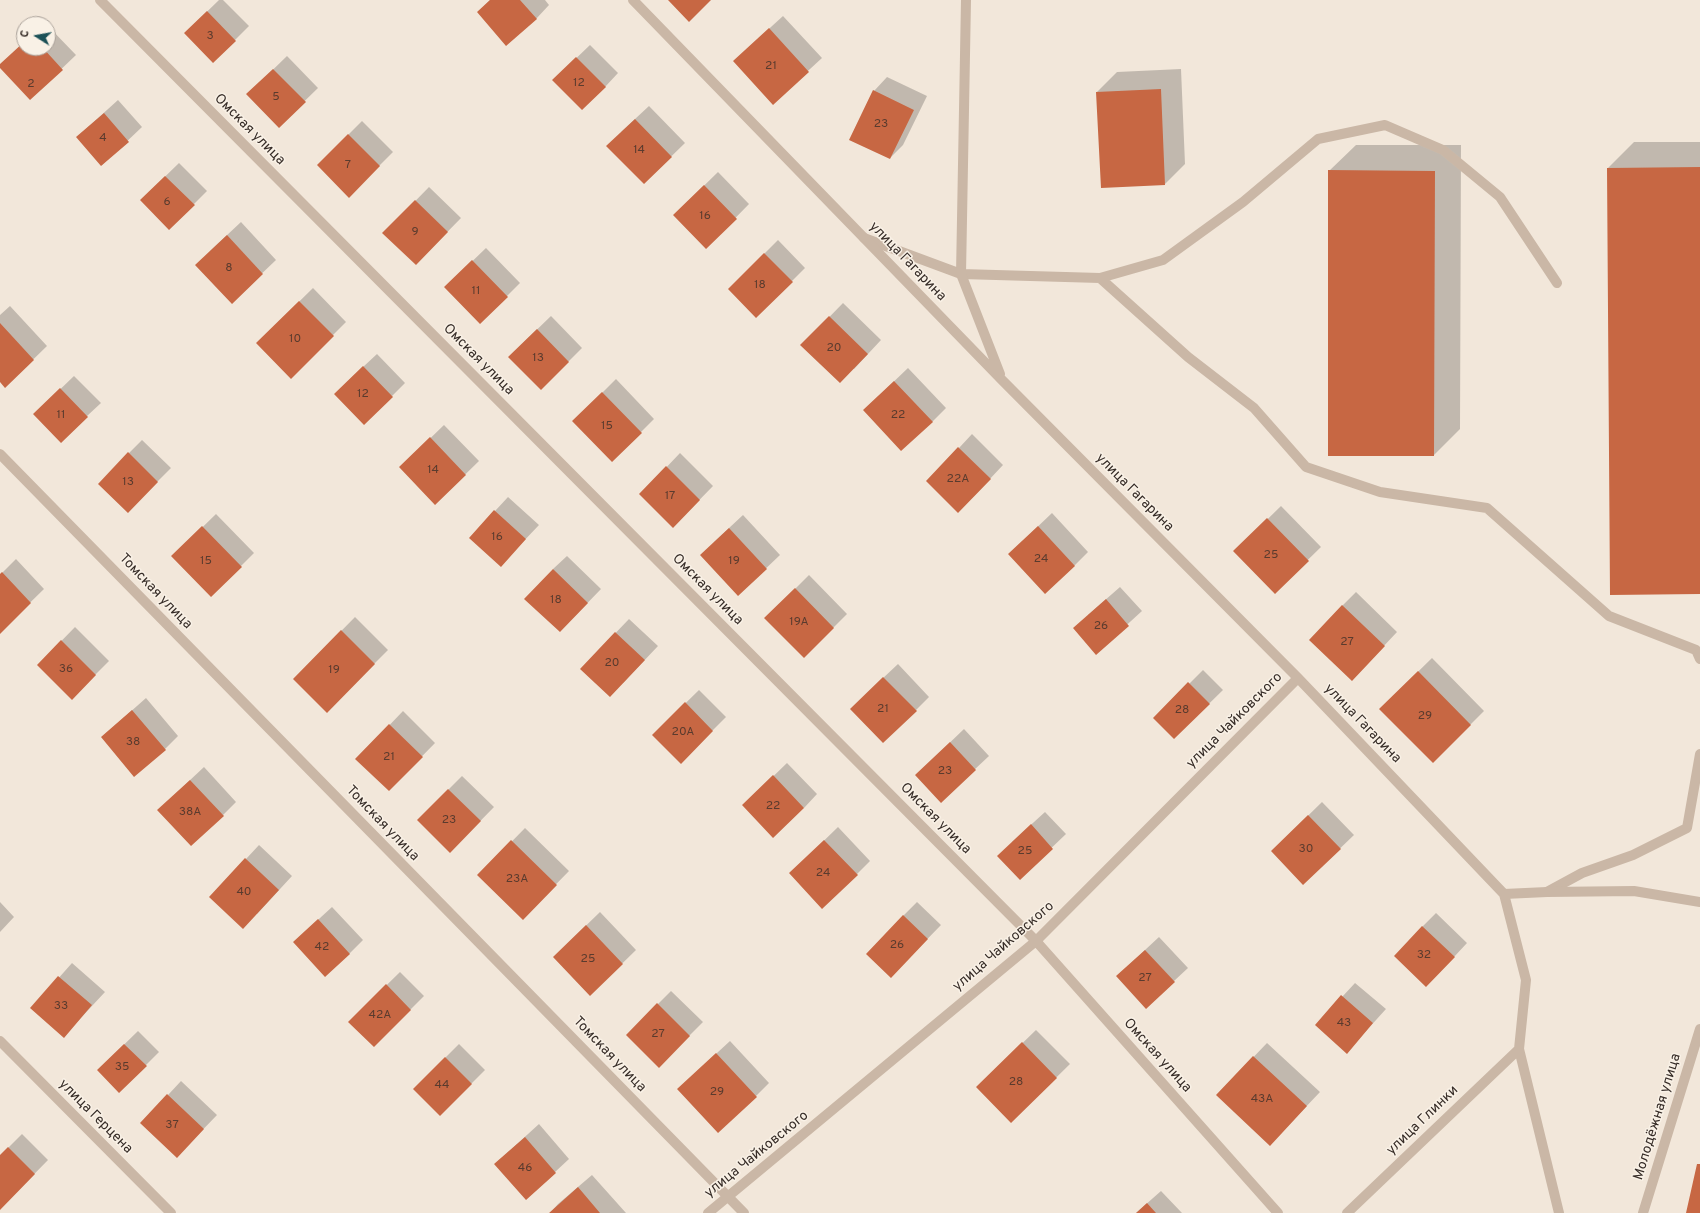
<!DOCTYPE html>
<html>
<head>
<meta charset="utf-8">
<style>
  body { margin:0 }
  #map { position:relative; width:1700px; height:1213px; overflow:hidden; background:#f2e7da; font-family:Overpass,sans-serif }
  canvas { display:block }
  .north { position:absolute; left:16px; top:16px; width:40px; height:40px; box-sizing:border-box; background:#f9f1e6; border:1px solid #aba29a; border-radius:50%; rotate:281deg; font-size:11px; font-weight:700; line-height:16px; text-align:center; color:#362c27 }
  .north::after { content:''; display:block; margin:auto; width:14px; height:18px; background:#1c5157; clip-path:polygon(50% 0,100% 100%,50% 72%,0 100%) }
</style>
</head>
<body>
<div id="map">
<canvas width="1700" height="1213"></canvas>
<div class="north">С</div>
</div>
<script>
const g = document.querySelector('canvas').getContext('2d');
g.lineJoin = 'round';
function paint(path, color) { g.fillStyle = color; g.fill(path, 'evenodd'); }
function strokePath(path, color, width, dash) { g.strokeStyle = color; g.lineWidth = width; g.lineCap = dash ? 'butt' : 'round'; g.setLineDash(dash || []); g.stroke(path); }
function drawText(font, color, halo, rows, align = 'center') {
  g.font = font + ' Overpass,sans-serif'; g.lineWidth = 3; g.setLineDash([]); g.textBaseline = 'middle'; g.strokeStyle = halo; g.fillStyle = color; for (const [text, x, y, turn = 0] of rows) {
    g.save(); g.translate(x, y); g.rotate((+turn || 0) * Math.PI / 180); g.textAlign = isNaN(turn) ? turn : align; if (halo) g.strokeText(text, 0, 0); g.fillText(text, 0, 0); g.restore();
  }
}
paint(new Path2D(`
  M219 0H223L249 26 213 62 185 33Z
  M490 0H545L549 5 536 19 478 12Z
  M783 16 822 58 773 103 748 48Z
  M48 26 76 55 30 99 0 66 24 42V48H48Z
  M590 45 618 73 605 87 567 67Z
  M287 56 318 88 279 126 248 94Z
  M1181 69 1185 164 1165 184 1097 92 1117 72Z
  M887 77 927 96 903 145 890 158 874 91Z
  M118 100 142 127 102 165 77 137Z
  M649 106 685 143 644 183 621 132Z
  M362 121 393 152 349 196 318 165Z
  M1634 142H1700V593L1608 168Z
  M1356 145H1461L1460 429 1434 455 1329 171Z
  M179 163 207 191 169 229 141 200Z
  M718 172 749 204 706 248 674 215Z
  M429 187 461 218 416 264 384 233Z
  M241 222 276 260 232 302 210 251Z
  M778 240 805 268 756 317 729 289Z
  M486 248 520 283 480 323 459 274Z
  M313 288 346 322 291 377 257 343Z
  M843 303 881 340 854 369 802 345Z
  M10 306 47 346 6 386 0 380V315Z
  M551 316 582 348 541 389 523 343Z
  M377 354 405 383 392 396 349 380Z
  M908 368 946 408 932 422 864 410Z
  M74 376 101 403 87 416 48 401Z
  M616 379 654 419 612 461 587 408Z
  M444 425 479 461 435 504 414 454Z
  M972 434 1003 465 972 498 959 448Z
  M142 440 171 468 128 511 129 453Z
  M680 453 713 486 673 527 641 494Z
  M508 497 539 525 501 565 470 538Z
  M1281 506 1321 547 1275 592 1235 551Z
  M1052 513 1088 552 1074 566 1009 554Z
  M216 514 254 553 211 596 173 556Z
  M743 515 780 555 738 595 714 542Z
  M567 556 601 589 573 618 553 569Z
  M16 559 44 589 0 632V575Z
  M809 575 847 614 804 657 766 618Z
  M1120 587 1142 611 1096 653 1088 615Z
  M1356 592 1397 632 1365 666 1342 606Z
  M355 617 388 650 327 711 294 679Z
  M629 619 658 646 623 683 581 669Z
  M75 627 109 661 72 698 38 665Z
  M1432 658 1484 711 1433 762 1380 709Z
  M898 664 929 697 916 710 865 695Z
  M1203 670 1223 690 1174 738 1155 718Z
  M699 690 726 717 681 762 653 735Z
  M146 698 178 736 165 749 102 737Z
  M403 711 435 743 389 790 357 759Z
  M964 729 989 756 941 801 916 775Z
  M787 763 817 794 804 808 757 792Z
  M204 767 236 802 223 815 172 797Z
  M462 776 494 807 450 852 418 820Z
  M1322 802 1354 835 1303 884 1272 851Z
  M1045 812 1066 834 1020 878 1012 842Z
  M838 827 870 861 857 874 804 860Z
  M525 828 569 871 523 918 479 875Z
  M259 845 292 876 257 914 246 859Z
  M0 902 14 917 0 932Z
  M917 902 941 925 904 963 903 916Z
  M332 907 363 940 349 954 308 929Z
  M600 912 636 950 590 995 567 944Z
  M1436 913 1467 943 1440 972 1422 927Z
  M1159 937 1188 968 1174 981 1117 976Z
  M72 963 105 992 64 1036 32 1008Z
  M400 972 424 996 374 1046 349 1022Z
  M1355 983 1386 1009 1347 1052 1316 1025Z
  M671 991 703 1022 659 1066 627 1035Z
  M1036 1030 1070 1064 1011 1122 977 1087Z
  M138 1031 159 1052 119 1092 98 1070Z
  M730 1041 769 1083 756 1096 692 1076Z
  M1267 1043 1320 1092 1283 1131 1217 1095Z
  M459 1044 485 1070 440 1115 414 1089Z
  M181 1081 217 1115 190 1143 168 1095Z
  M539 1124 569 1159 526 1199 495 1164Z
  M22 1134 48 1160 0 1209V1156Z
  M592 1175 626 1213H550L558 1204Z
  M1161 1191 1182 1213H1136Z`), '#0003');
paint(new Path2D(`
  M490 0H520L537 19 506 46 477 12Z
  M668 0H711L689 22Z
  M207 11 236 41 213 63 184 33Z
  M769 28 809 72 773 105 733 61Z
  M24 42V48H43L63 70 30 100 0 68V64Z
  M576 57 606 87 582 110 552 80Z
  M273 69 306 102 279 128 246 94Z
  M1161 89 1165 185 1101 188 1096 92Z
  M873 90 914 110 890 159 849 140Z
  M104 113 129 142 101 166 76 137Z
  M635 119 672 157 644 184 606 146Z
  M348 134 380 166 349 198 317 165Z
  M1700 167V594L1610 595 1607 168Z
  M1328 170 1435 171 1434 456H1328Z
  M165 176 195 205 169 230 140 200Z
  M704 185 737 219 706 249 673 215Z
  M415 200 448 232 416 265 382 233Z
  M227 235 263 274 232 304 195 265Z
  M764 253 793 282 756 318 728 289Z
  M472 260 508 297 480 324 444 287Z
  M299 301 334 336 291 379 256 343Z
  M829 316 868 354 840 383 800 345Z
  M0 323 34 360 5 388 0 382Z
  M537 329 569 362 541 390 508 357Z
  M363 366 393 397 364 425 334 394Z
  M894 381 933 422 901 451 863 410Z
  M60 388 88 417 61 443 33 414Z
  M602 392 642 433 612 462 572 421Z
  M430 437 466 475 435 505 399 467Z
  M958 447 991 479 958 513 926 481Z
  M128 452 158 482 128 513 98 484Z
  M666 466 700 500 673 528 639 494Z
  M494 510 526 539 501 567 469 538Z
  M1267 518 1309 561 1275 594 1233 551Z
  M202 526 242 567 211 597 171 556Z
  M1038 526 1075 566 1045 594 1008 554Z
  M729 528 767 569 738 596 700 555Z
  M553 569 588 603 560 632 524 599Z
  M2 572 31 603 0 634V574Z
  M795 588 834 628 804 658 764 618Z
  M1106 599 1129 626 1096 655 1073 628Z
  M1342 605 1385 646 1352 681 1309 640Z
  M341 630 375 664 327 713 293 679Z
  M615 632 645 660 610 697 580 669Z
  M61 640 96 675 72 700 37 665Z
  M1418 671 1471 725 1433 763 1379 709Z
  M883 677 917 711 883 743 850 709Z
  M1188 682 1210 704 1174 739 1153 718Z
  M685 702 713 731 681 764 652 735Z
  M132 710 166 750 134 777 101 737Z
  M389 724 423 757 389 791 355 759Z
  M950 742 976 770 941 803 915 775Z
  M773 775 804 808 773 838 742 805Z
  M190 780 224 816 191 846 157 810Z
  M448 789 481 821 450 853 417 820Z
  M1308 815 1341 849 1303 885 1271 851Z
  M1031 824 1053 849 1020 880 997 856Z
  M511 840 557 885 523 920 477 875Z
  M824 840 858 875 822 909 789 873Z
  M245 858 279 890 243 929 209 897Z
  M903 915 928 939 891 978 866 954Z
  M318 919 350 954 325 977 293 942Z
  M586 925 623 964 590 996 553 957Z
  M1422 926 1455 957 1426 987 1394 956Z
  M1145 950 1175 982 1146 1009 1116 976Z
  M58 976 92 1005 64 1038 30 1008Z
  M386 984 411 1010 374 1047 348 1022Z
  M1341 995 1373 1023 1347 1054 1315 1025Z
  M657 1003 690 1036 659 1068 626 1035Z
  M1022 1042 1057 1078 1011 1123 976 1087Z
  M124 1044 147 1066 119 1093 97 1070Z
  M716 1053 757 1097 718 1133 677 1089Z
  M1253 1056 1307 1106 1270 1146 1216 1095Z
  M445 1057 472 1084 440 1116 413 1089Z
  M167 1094 204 1129 177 1158 140 1123Z
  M525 1137 556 1173 526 1200 494 1164Z
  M8 1147 35 1174 0 1210V1155Z
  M1697 1164H1700V1213H1686Z
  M578 1187 600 1213H549Z
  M1147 1203 1156 1213H1136Z`), '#c76743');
strokePath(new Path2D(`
  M864 238 961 274 1100 278 1163 260 1243 202 1318 139 1385 125 1443 150 1500 197 1557 283
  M1100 278 1188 357 1254 408 1306 467 1380 492 1487 508 1609 616 1696 650 1700 659
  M1547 892 1582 873 1633 855 1687 828 1700 754`), '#cab7a6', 10);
strokePath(new Path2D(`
  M100 0 1036 941 1278 1213
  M633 0 1002 380 1298 678 1504 894 1526 980 1519 1049 1559 1213
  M966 0 961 274 1000 374
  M0 454 744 1213
  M1504 894 1547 892 1634 891 1700 902
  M0 1041 171 1213
  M708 1213 1036 941 1298 678
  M1347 1213 1519 1049
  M1643 1213 1700 1029`), '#cab7a6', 10);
drawText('12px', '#5a3b2e', null, [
  ["3",210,37],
  ["21",771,67],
  ["12",579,84],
  ["2",31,85],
  ["5",276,98],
  ["23",881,125],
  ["4",103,139],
  ["14",639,151],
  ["7",348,166],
  ["6",167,203],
  ["16",705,217],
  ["9",415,233],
  ["8",229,269],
  ["18",760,286],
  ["11",476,292],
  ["10",295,340],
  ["20",834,349],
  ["13",538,359],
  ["12",363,395],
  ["11",61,416],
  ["22",898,416],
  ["15",607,427],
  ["14",433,471],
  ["22А",958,480],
  ["13",128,483],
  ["17",670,497],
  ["16",497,538],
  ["25",1271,556],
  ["24",1041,560],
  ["15",206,562],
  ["19",734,562],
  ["18",556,601],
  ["19А",799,623],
  ["26",1101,627],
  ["27",1347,643],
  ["20",612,664],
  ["36",66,670],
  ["19",334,671],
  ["21",883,710],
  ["28",1182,711],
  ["29",1425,717],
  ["20А",683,733],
  ["38",133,743],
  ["21",389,758],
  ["23",945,772],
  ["22",773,807],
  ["38А",190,813],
  ["23",449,821],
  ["30",1306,850],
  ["25",1025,852],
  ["24",823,874],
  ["23А",517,880],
  ["40",244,893],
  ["26",897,946],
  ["42",322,948],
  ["32",1424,956],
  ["25",588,960],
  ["27",1145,979],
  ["33",61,1007],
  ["42А",380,1016],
  ["43",1344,1024],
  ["27",658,1035],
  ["35",122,1068],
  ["28",1016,1083],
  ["44",442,1086],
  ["29",717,1093],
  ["43А",1262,1100],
  ["37",172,1126],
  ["46",525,1169]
]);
drawText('14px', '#362c27', '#f9f1e6', [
  ["Омская улица",249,130,45],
  ["улица Гагарина",907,262,46],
  ["Омская улица",478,360,45],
  ["улица Гагарина",1134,493,45],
  ["Омская улица",707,590,45],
  ["Томская улица",155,592,46],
  ["улица Чайковского",1235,721,-45],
  ["улица Гагарина",1362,724,46],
  ["Омская улица",935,819,45],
  ["Томская улица",382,824,46],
  ["улица Чайковского",1004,947,-41],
  ["Томская улица",609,1055,46],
  ["Омская улица",1157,1056,48],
  ["улица Герцена",95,1117,45],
  ["Молодёжная улица",1658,1117,-73],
  ["улица Глинки",1423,1121,-44],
  ["улица Чайковского",757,1155,-39]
]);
</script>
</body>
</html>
